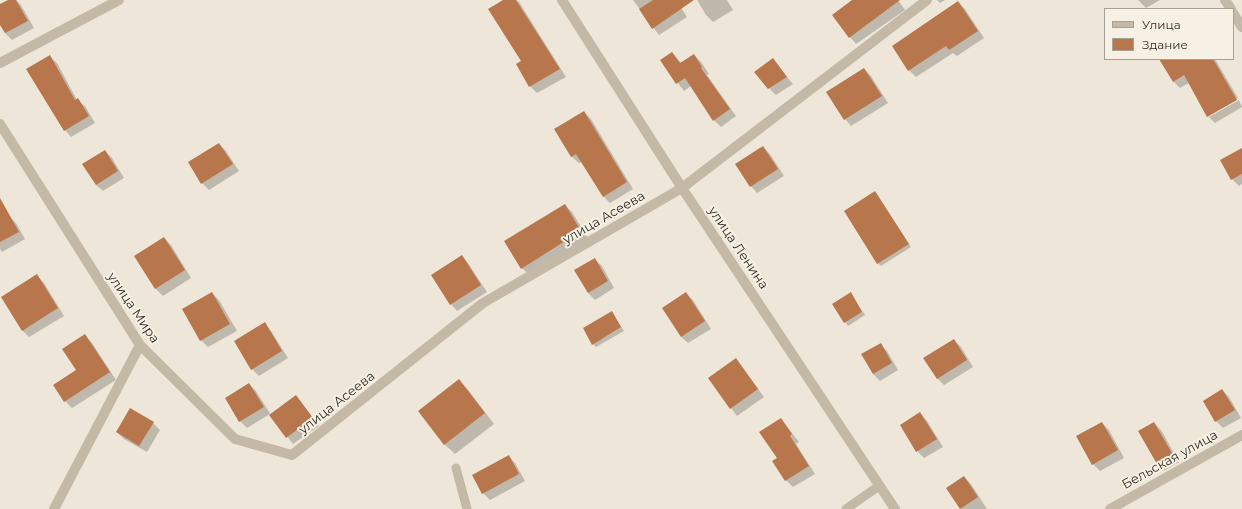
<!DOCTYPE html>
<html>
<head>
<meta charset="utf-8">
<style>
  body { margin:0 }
  #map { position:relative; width:1242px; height:509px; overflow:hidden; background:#eee7d9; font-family:Montserrat,sans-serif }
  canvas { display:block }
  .legend { position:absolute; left:1104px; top:8px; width:130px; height:52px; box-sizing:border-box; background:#f6f1e4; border:1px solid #a7a298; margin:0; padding:5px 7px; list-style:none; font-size:12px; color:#312b26 }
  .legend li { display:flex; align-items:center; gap:8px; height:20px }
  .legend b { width:20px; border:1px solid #a7a298 }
</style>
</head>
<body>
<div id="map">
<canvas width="1242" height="509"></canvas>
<ul class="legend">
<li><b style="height:5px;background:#c4b8a6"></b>Улица</li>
<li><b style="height:11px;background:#b8764c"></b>Здание</li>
</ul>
</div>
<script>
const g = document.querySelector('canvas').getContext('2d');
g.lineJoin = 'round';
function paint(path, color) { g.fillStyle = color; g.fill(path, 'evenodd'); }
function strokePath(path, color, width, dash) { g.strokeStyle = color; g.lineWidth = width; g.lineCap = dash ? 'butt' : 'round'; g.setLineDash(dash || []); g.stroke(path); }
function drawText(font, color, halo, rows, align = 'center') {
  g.font = font + ' Montserrat,sans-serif'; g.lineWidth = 4; g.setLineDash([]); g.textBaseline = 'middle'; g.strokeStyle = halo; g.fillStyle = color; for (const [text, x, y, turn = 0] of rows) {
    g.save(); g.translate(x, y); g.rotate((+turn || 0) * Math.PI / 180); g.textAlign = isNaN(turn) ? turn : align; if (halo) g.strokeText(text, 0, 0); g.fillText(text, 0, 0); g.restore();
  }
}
paint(new Path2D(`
  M10 0H16L21 5 34 28 12 40 5 33 0 23V5Z
  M505 0H516L519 2 566 77 537 93 530 86Z
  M633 0H676L687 17 659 35Z
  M697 0H727L733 10 713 22 706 15Z
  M854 0H898L905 10 856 44 850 37Z
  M937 0H945L940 3Z
  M1138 0H1160L1146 8Z
  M958 2 965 9 984 38 957 56 953 53 916 77 909 70Z
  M672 53 682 64 694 55 701 62 709 74 707 75 736 116 721 127 714 120 691 86 684 91 661 61Z
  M50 57 57 63 77 100 85 106 95 123 71 137 65 130Z
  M1165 59H1215L1238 98 1209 115V117L1189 83 1180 88 1173 81Z
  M773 60 793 84 776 95 769 88Z
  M864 69 871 76 888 103 851 126 845 119Z
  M1239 100 1242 107 1215 123 1209 117Z
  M584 112 591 119 633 189 610 203 603 196 582 162 579 163 572 157Z
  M219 144 226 151 239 171 209 190 202 183Z
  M763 147 770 154 784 176 757 193 751 186Z
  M1242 149V184L1239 186 1232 179Z
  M105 151 112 158 124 178 103 191 96 185Z
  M875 192 911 247 881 266 878 263Z
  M565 205 572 212 588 238 529 275 522 268Z
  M9 216 16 223 25 239 2 252 0 249V221Z
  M164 238 171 245 191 278 163 296 156 289 135 256Z
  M462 256 468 263 487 292 457 311 451 304Z
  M595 260 602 266 614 288 595 300 588 293Z
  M37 276 44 283 64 316 29 337 22 330Z
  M212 293 219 300 237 331 208 347 201 340Z
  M686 294 693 300 711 329 688 343 681 337Z
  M851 294 865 315 848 326 845 322Z
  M611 312 624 331 596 347 593 344Z
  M264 324 271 331 288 358 259 376 252 369Z
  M85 336 92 343 116 380 72 408 65 401 77 370Z
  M954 340 961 347 973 367 944 385 937 378Z
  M880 344 887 351 898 370 880 381 873 374Z
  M736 359 764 397 737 416 709 379Z
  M459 380 469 391 494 424 455 454 444 444Z
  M249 384 256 391 271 415 296 397 319 426 293 444 270 414 247 428 240 421Z
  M1222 390 1229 397 1241 418 1223 428 1216 421 1204 401Z
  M920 414 927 421 943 447 924 458 917 451Z
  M781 419 799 442 796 444 815 474 793 487 786 480 774 461 778 458Z
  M153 423 160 430 147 452 124 439 117 432Z
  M1102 423 1109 430 1124 458 1100 471 1093 464Z
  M1154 423 1161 430 1179 462 1164 471 1157 464Z
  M508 456 515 463 525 481 490 500 483 493 473 476Z
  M964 477 971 484 987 509H962L947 488Z`), '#0003');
paint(new Path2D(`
  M8 0H16L28 21 5 33 0 25V4Z
  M503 0H516L560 69 529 87 516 64 521 61 488 9Z
  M653 0H694L652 29 639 9Z
  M852 0H900L849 38 832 15Z
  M958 1 978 31 949 50 946 46 908 71 892 46Z
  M672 52 680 63 694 54 702 67 701 68 730 109 713 121 685 78 676 84 660 60Z
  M50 55 75 100 78 98 89 116 64 131 26 69Z
  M773 58 787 77 768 89 754 72Z
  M1159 59H1213L1237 100 1207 117 1184 75 1173 82Z
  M864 68 882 96 844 120 826 92Z
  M584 111 627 182 603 197 576 154 571 157 554 129Z
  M219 143 233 164 201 184 188 162Z
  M763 146 778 169 750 187 735 164Z
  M1242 148V174L1231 180 1220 160Z
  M105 150 118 171 96 185 82 164Z
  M875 191 909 244 877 264 844 211Z
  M0 198 19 232 0 242Z
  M565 204 581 231 521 269 504 241Z
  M164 237 185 270 155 289 134 256Z
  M462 255 481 285 450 305 431 275Z
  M595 258 608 281 588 293 574 270Z
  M37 274 58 308 22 331 1 297Z
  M212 292 230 324 200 341 182 309Z
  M686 292 705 321 681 337 662 308Z
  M851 292 862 312 844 323 832 304Z
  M612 311 621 327 592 345 583 328Z
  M265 322 282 351 251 370 234 341Z
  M85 334 110 372 64 402 53 385 76 370 62 349Z
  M954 339 967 360 937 379 923 358Z
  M881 343 892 363 873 374 861 354Z
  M736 358 758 389 730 409 708 378Z
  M459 379 485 413 444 445 418 411Z
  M249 383 264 407 239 422 225 398Z
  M1222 389 1235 410 1215 422 1203 401Z
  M296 395 313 418 286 438 269 415Z
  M130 408 154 422 139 446 116 432Z
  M920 412 937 439 916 452 900 425Z
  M781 418 792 434 790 436 809 466 785 481 772 461 777 458 759 432Z
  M1102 422 1118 450 1092 465 1076 436Z
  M1154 422 1173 455 1157 464 1138 431Z
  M509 455 519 474 482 494 472 475Z
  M964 476 978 497 960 509 946 488Z`), '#b8764c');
strokePath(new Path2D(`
  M456 468 467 509
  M846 509 879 486`), '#c4b8a6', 9);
strokePath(new Path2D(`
  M1225 0 1231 9
  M1233 13 1242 27
  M0 63 119 0
  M0 124 140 345 235 439 292 455 483 303 682 188 927 0
  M54 509 140 345
  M1110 509 1242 435`), '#c4b8a6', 10);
strokePath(new Path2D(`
  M562 0 682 188 895 509`), '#c4b8a6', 10);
drawText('13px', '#312b26', '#f6f1e4', [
  ["улица Асеева",604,218,-30],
  ["улица Ленина",738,248,56],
  ["улица Мира",133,308,56],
  ["улица Асеева",337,403,-38],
  ["Бельская улица",1170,460,-29]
]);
</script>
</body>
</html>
